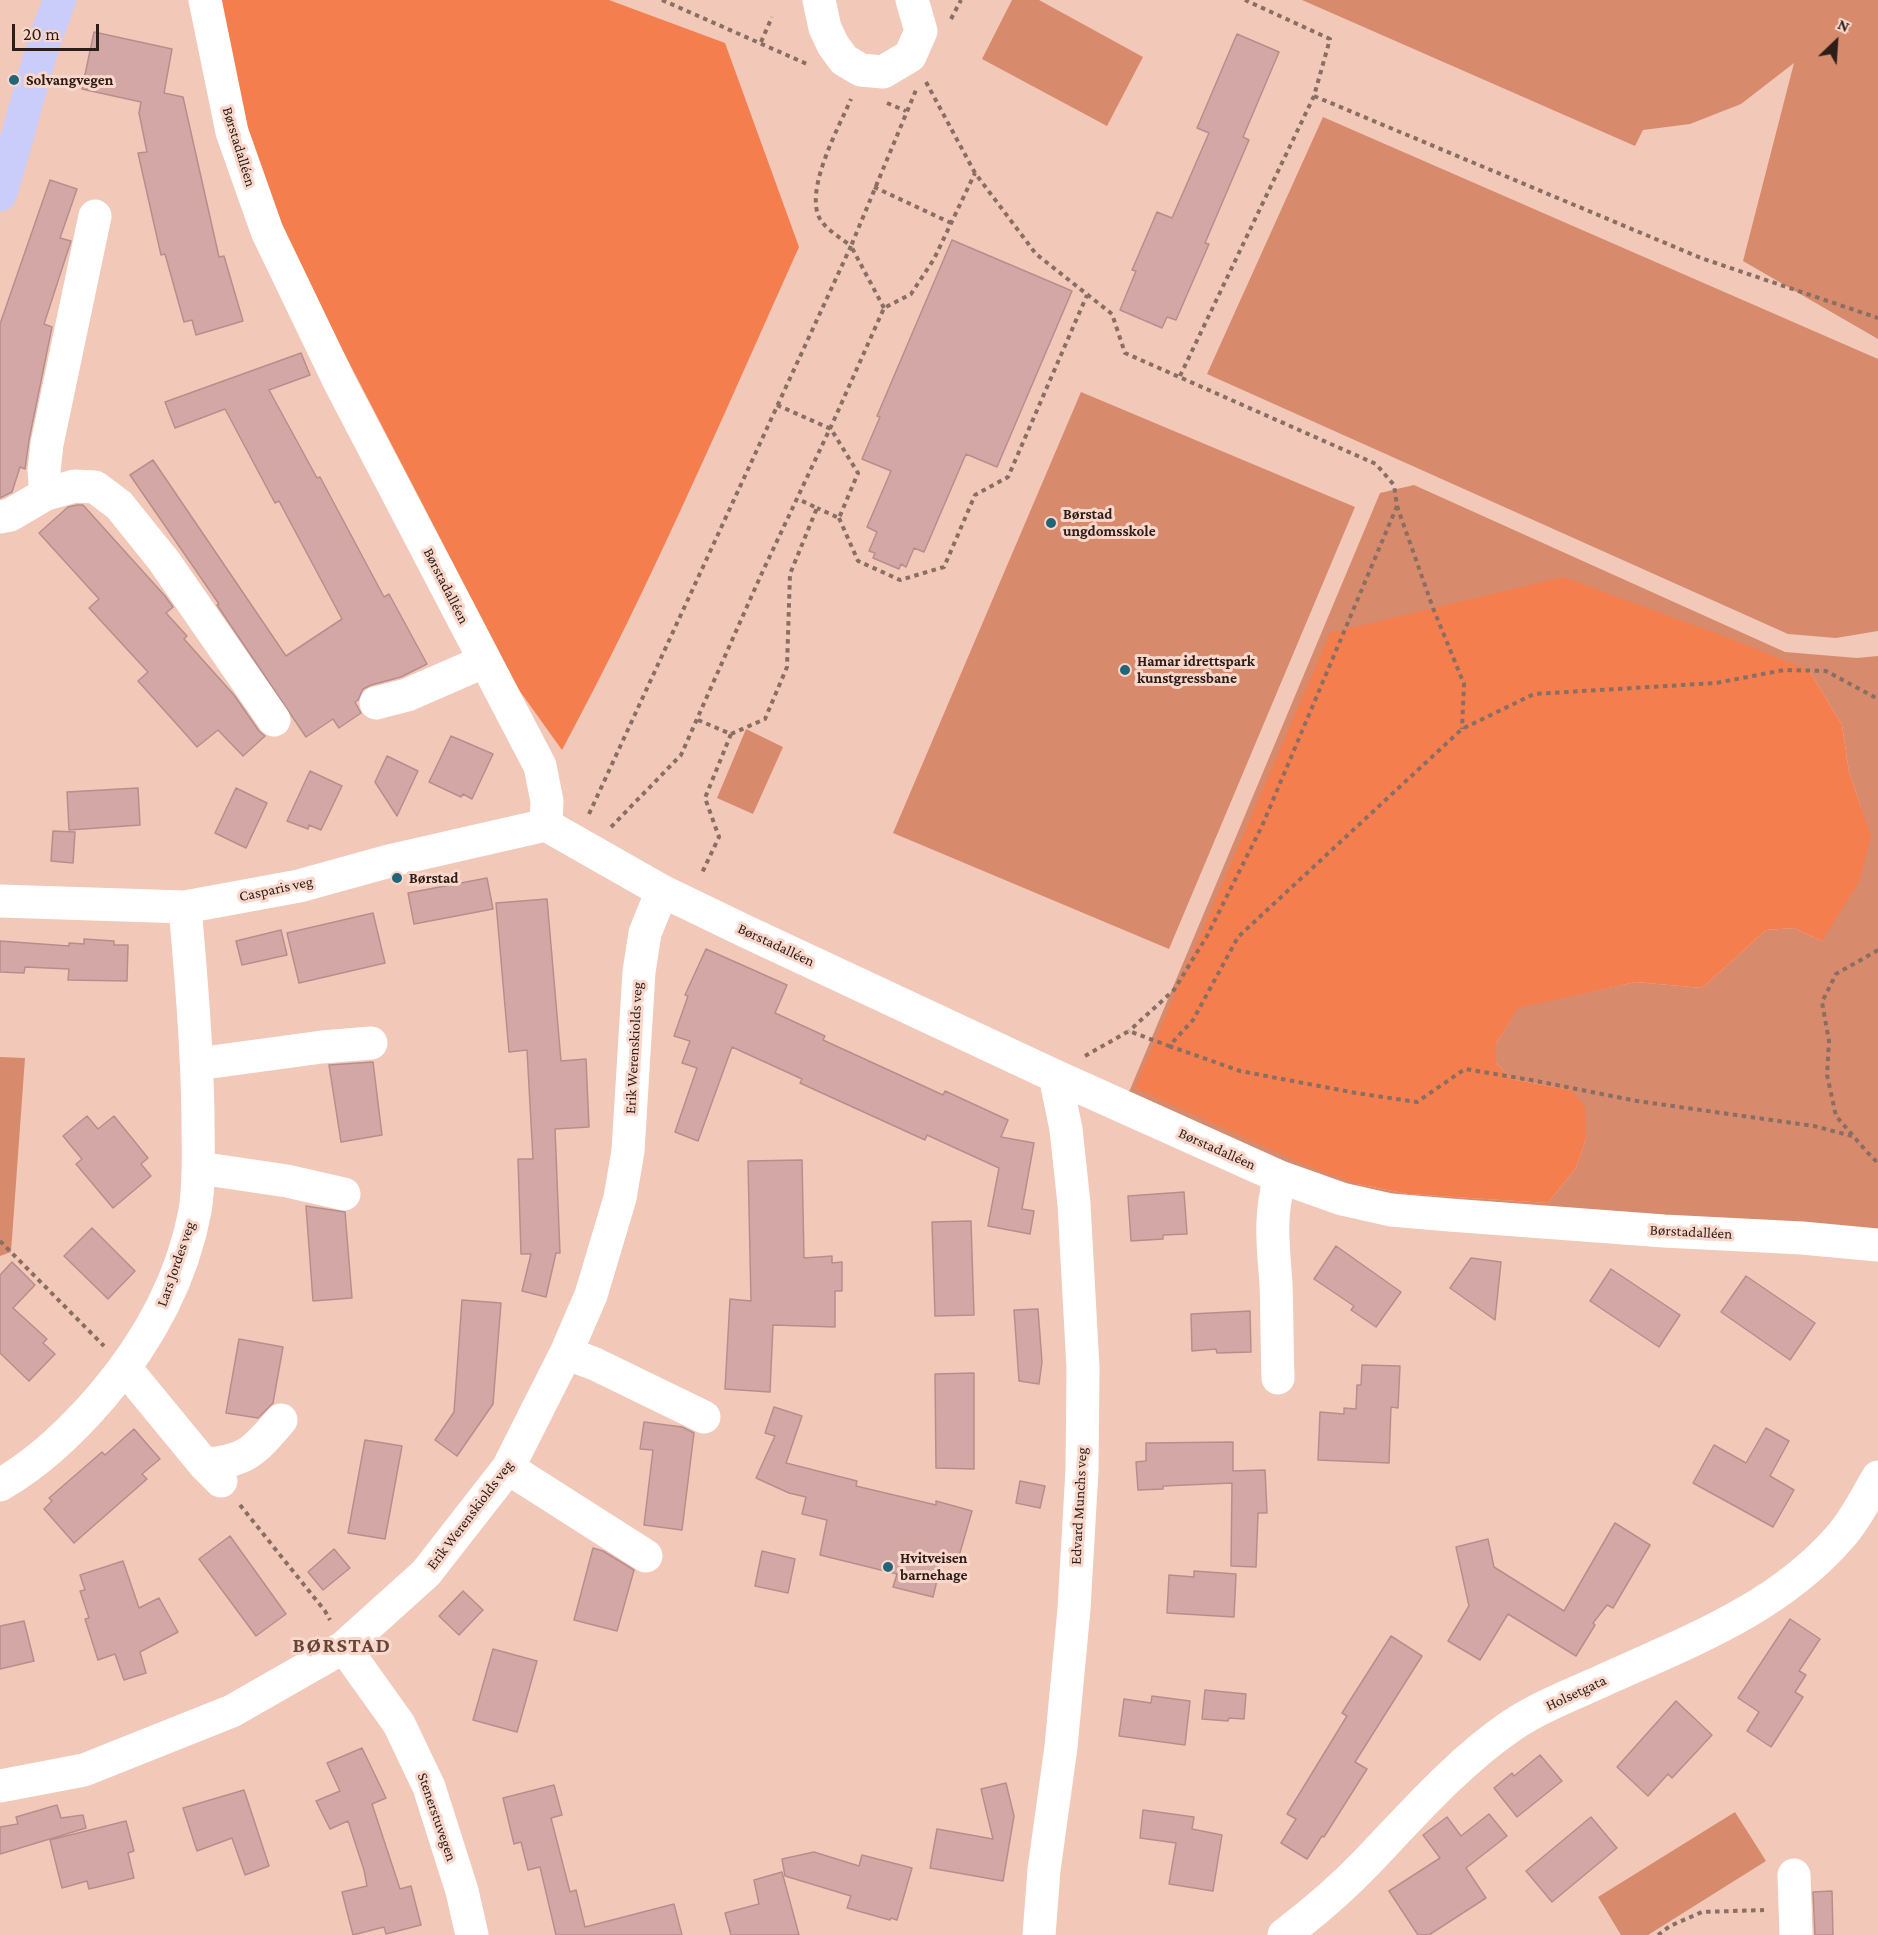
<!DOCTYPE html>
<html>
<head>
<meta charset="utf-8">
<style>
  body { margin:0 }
  #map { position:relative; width:1878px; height:1935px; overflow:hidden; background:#f2c8b9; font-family:"Crimson Pro",serif }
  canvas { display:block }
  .north { position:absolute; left:1806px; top:12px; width:60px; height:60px; -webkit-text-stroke:4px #f9d8cb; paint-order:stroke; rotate:25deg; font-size:16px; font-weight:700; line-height:24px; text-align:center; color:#2c1d18 }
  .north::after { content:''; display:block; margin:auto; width:21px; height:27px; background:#2c1d18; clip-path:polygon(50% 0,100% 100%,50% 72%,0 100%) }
  .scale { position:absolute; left:12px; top:24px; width:87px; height:27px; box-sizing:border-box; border:3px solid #2c1d18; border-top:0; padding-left:8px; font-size:18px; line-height:21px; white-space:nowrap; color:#2c1d18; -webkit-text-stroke:4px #f9d8cb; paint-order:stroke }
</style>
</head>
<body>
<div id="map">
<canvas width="1878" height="1935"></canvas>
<div class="north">N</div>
<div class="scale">20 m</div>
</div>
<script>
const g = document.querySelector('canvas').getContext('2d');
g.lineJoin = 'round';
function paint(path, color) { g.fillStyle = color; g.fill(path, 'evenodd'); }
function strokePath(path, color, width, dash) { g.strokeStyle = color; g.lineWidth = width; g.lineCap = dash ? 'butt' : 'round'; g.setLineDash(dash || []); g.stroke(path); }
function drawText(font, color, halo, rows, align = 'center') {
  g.font = font + ' "Crimson Pro",serif'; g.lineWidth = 6; g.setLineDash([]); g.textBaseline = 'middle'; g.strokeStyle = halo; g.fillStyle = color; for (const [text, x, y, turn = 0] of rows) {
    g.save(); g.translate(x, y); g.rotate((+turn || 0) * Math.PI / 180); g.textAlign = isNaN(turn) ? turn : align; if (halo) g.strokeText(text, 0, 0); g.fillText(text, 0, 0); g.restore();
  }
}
paint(new Path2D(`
  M1012 0H1039L1143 57 1107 126 982 59Z
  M1302 0H1878V339L1743 261 1794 63 1741 104 1690 124 1643 130 1635 146Z
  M1323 117 1878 359V631L1836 638 1788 634 1207 374Z
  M1081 392 1355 507 1169 949 893 833Z
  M1414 485 1785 652 1857 658 1878 656V1244L1401 1196 1354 1188 1294 1168 1129 1092 1380 493ZM1809 670 1842 725 1849 772 1861 807 1822 941 1794 928 1766 930 1702 988 1636 982 1518 1007 1496 1044V1063L1511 1079 1571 1090 1586 1139 1576 1168 1548 1203 1408 1194 1357 1184Z
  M746 729 783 747 753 814 717 798Z
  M0 1057 25 1058 11 1252 0 1256Z
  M1735 1812 1766 1861 1648 1935H1621L1598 1897Z`), '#d88a6d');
paint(new Path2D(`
  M220 0H609L725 43 799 247C723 416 650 587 562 750L519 690 287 243 243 116Z
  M1563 577 1721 635 1809 670 1842 725 1849 772 1871 836 1859 882 1822 941 1794 928 1766 930 1702 988 1636 982 1518 1008 1496 1044V1063L1511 1079 1571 1090 1585 1107 1586 1139 1576 1168 1548 1203 1408 1194 1357 1184 1310 1167 1135 1088 1330 633Z`), '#f57e4f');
const building = new Path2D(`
  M94 32 172 49 164 93 183 97 219 257 224 256 243 321 196 335 192 320 184 322 165 254 161 255 138 153 147 152 139 113 141 102 82 89Z
  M1237 34 1279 52 1243 137 1249 140 1205 243 1209 244 1176 320 1167 317 1162 328 1120 310 1136 271 1132 270 1157 212 1172 218 1209 133 1197 128Z
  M50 180 77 189 60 238 71 241 44 324 52 327 29 440 25 469 20 467 12 492 0 498V324Z
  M952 240 1072 291 997 467 966 454 924 552 914 548 906 567 901 564 899 569 873 558 875 553 869 551 877 532 867 527 891 471 862 459 880 417 877 416Z
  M301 353 310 375 269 390 317 478 320 477 384 597 389 594 427 664 401 677 371 685 363 689 358 700 355 702 361 713 339 728 333 719 306 737 217 605 219 604 130 475 153 460 286 656 342 619 279 501 275 503 225 409 175 428 165 402Z
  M77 505H83L165 596 173 607 166 613 187 636 184 639 234 695 259 731 265 736 243 756 218 730 197 747 182 730 138 681 148 672 89 608 99 599 39 533 68 507Z
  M451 736 493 754 472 799 463 794 461 797 429 782Z
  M387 756 418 771 397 816 375 782Z
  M310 771 342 786 321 830 309 825 308 829 287 821Z
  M138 788 140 825 69 830 67 792Z
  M236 788 267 803 246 848 215 833Z
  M53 831 75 832 73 863 51 861Z
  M487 878 493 909 414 924 408 893Z
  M547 899 561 1061 586 1059 589 1127 555 1129 560 1253H556L546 1297 522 1291 531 1254H521L518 1159H533L527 1050 509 1052 496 903Z
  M373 913 385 963 299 983 287 933Z
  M281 930 287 955 242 965 236 941Z
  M84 939 114 941V945H128L127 981 68 980 69 969 25 967 24 973 0 972V941L69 946V943L84 944Z
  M706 949 787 985 775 1013 825 1036 823 1040 943 1095 945 1091 1008 1120 1001 1137 1034 1143 1022 1209 1034 1211 1030 1234 988 1226 999 1168 927 1135 925 1140 800 1083 802 1079 732 1047 698 1141 675 1132 697 1068 682 1063 690 1041 674 1036 688 996 685 995Z
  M373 1062 382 1135 341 1142 329 1065Z
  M87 1116 98 1129 114 1116 148 1158 141 1164 151 1176 113 1208 76 1164 82 1159 63 1136Z
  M802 1160 804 1258 832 1256V1263L842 1262V1291H835V1327L773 1325 770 1392 725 1389 730 1299 751 1301 748 1161Z
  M1184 1192 1187 1234 1163 1235V1239L1131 1241 1128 1196Z
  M306 1206 345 1212 352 1298 313 1301Z
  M971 1221 974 1315 935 1316 932 1222Z
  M92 1228 135 1271 108 1299 64 1256Z
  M1336 1246 1401 1292 1376 1327 1351 1310 1354 1306 1314 1279Z
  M1471 1258 1501 1262 1495 1320 1450 1288Z
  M12 1262 35 1285 13 1308 47 1339 43 1343 55 1354 29 1381 0 1353V1275Z
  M1611 1269 1680 1315 1659 1347 1590 1301Z
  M1746 1276 1815 1323 1790 1360 1721 1312Z
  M462 1300 501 1303 493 1404 457 1456 435 1440 454 1412Z
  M1038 1309 1042 1362 1039 1384 1019 1381 1014 1310Z
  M1250 1311 1251 1352 1217 1353 1216 1349 1192 1351 1191 1314Z
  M239 1339 283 1347 273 1403 258 1418 226 1413Z
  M1362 1365 1400 1366 1398 1408 1391 1407 1389 1463 1318 1460 1320 1412 1344 1414V1408L1356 1409 1357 1385H1361Z
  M974 1373V1469L936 1468 935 1374Z
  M774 1407 802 1416 786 1463 857 1481 856 1486 936 1505V1501L972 1511 957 1563 942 1560 933 1597 893 1587 897 1574 820 1555 827 1520 802 1514 806 1497 789 1493 756 1478 775 1436 765 1433Z
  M644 1422 682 1427 694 1433 682 1530 644 1525 653 1450 640 1449Z
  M1766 1428 1789 1441 1770 1476 1794 1490 1773 1527 1693 1483 1714 1445 1746 1463Z
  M134 1429 160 1459 142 1474 147 1479 74 1543 44 1509 52 1501 49 1498 102 1452 105 1455Z
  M365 1440 402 1446 385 1539 348 1533Z
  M1233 1442V1471L1265 1470 1267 1513H1258L1256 1567 1231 1566 1232 1483 1163 1486V1489L1138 1490 1136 1462 1146 1461V1443Z
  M1020 1481 1045 1486 1040 1508 1016 1503Z
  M1615 1523 1650 1545 1613 1608 1607 1605 1593 1623 1595 1625 1576 1656 1508 1614 1480 1660 1448 1641 1469 1606 1456 1547 1488 1539 1494 1567 1564 1611Z
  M230 1536 286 1614 256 1636 199 1559Z
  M593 1548 603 1551 634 1570 617 1631 574 1620Z
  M334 1549 350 1568 323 1590 308 1572Z
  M762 1551 795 1559 788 1593 755 1586Z
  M123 1561 139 1608 159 1598 178 1632 140 1652 146 1673 124 1680 115 1654 98 1660 85 1619 89 1618 80 1591 85 1590 80 1575Z
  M1194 1571 1236 1574 1234 1617 1167 1613 1169 1575 1194 1577Z
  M463 1591 483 1610 459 1635 439 1616Z
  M1790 1619 1820 1639 1799 1671 1806 1675 1795 1692 1803 1697 1771 1747 1747 1731 1759 1712 1738 1698Z
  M24 1621 34 1661 0 1669V1626Z
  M1391 1636 1422 1656 1355 1762 1367 1769 1324 1837 1322 1836 1307 1859 1281 1843 1296 1819 1287 1814 1347 1716 1342 1713Z
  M493 1649 537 1661 517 1732 473 1720Z
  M1205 1690 1246 1694 1244 1719 1229 1718 1228 1721 1202 1719Z
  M1152 1696 1190 1701 1185 1745 1119 1736 1124 1699 1151 1703Z
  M1676 1701 1712 1735 1672 1778 1668 1774 1648 1796 1617 1767Z
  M362 1748 386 1798 372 1804 400 1889 411 1886 421 1925 386 1934 384 1927 353 1935 342 1892 367 1886 364 1870 348 1821 330 1829 316 1801 340 1791 327 1763Z
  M1540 1755 1562 1781 1517 1817 1494 1788 1512 1773 1514 1776Z
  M1006 1783 1014 1816 1003 1881 930 1868 937 1829 993 1839 981 1789Z
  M554 1785 562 1815 551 1818 570 1892 576 1890 585 1927 674 1904 682 1935H556L540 1867 528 1870 521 1842 514 1844 503 1798Z
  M244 1790 269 1866 245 1875 232 1838 197 1851 183 1808Z
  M57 1805 61 1818 83 1815 86 1828 0 1854V1827L18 1824 16 1817Z
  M1143 1810 1194 1817 1192 1829 1222 1835 1213 1891 1169 1884 1176 1843 1140 1838Z
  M1489 1814 1507 1836 1466 1868 1486 1898 1429 1935H1418L1389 1891 1440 1858 1423 1835 1447 1817 1461 1836Z
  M1591 1817 1617 1848 1552 1902 1526 1871Z
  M126 1821 134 1851 128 1853 134 1878 89 1889 87 1881 62 1888 50 1840Z
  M814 1852 859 1866 862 1855 912 1868 897 1920 891 1918 890 1920 847 1908 851 1896 785 1876 782 1859Z
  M782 1872 799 1935H731L725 1913 759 1904 754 1880Z
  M1832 1891 1833 1935H1815L1813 1892Z`);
paint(building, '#d3a7a5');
strokePath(building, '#b88e8c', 1.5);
strokePath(new Path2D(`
  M662 0 807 64
  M951 19 961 0
  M761 42 772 17
  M926 82 975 173 1036 254 1112 314 1125 353 1376 464 1394 485 1397 506 1262 826 1207 936 1174 990 1129 1031
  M1314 96 1701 258 1878 318
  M887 103 906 111
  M874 187 951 223
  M884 308 851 246 916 90
  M1180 376 1314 96 1330 39 1245 0
  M777 405 831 429 858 473 839 518 817 508
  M1397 506 1433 608 1464 684 1462 729
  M839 518 858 561 900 580 944 567 975 495 1008 477 1087 295
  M698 720 731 734 705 798 719 837 701 875
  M731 734 765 719 787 667 790 574 817 508 798 499
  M589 814 851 246C842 239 829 231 822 222 801 195 839 127 851 99
  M611 827 681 755 761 575 834 420 884 308 911 294 934 259 975 173
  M1878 950 1836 974 1822 1002 1829 1041 1827 1075 1836 1116 1867 1152 1878 1163
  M1169 1046 1240 1071 1356 1093 1417 1102 1465 1069 1531 1080 1637 1101 1814 1126 1852 1136
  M1085 1056 1129 1031 1169 1046 1193 1020 1238 937 1462 729 1534 694 1716 683 1784 670 1826 671 1878 699
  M0 1241 104 1346
  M240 1505 325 1611 330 1620
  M1658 1935 1670 1926 1702 1912 1764 1910`), '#896e64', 4, [4.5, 4.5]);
strokePath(new Path2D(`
  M205 0 232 132 267 231 340 383 540 766 547 801 546 825
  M819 0 825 28 833 45 844 60 861 70 883 72 910 56 921 31 912 0
  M46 494 44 471 47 444 95 216
  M0 517 10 515 46 494 75 486 95 487 119 505 164 561 274 720
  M376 703 407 695 485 661
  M546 825 662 891 747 932 1055 1076 1280 1177 1342 1199 1391 1210 1450 1215 1664 1231 1802 1238 1878 1245
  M0 901 185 907 299 886 393 860 546 825
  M197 1064 322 1047 371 1043
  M199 1168 287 1181 344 1194
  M566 1353 595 1364 704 1417
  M125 1368 204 1464 221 1481
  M1278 1378C1277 1347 1277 1315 1276 1284 1273 1243 1269 1217 1280 1177
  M204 1464C246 1462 255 1450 281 1420
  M508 1468 646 1556
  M0 1485C40 1462 72 1431 102 1396 147 1343 182 1280 195 1211 200 1179 198 1147 198 1116 197 1046 191 976 185 907
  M344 1647 399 1724 429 1787 462 1891 472 1935
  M0 1786 84 1770 232 1711 344 1647 426 1573 508 1468 566 1353 591 1295 620 1198 628 1151 639 972 645 933 662 891
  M1794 1875 1796 1935
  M1039 1935 1044 1870 1061 1747 1074 1609 1082 1470 1083 1368 1074 1204 1066 1129 1055 1076
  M1284 1935C1313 1913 1341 1889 1366 1863 1410 1817 1458 1762 1511 1726 1539 1707 1573 1694 1604 1680 1688 1642 1777 1609 1839 1538 1855 1521 1866 1497 1878 1477`), '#fff', 33);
strokePath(new Path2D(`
  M0 195C21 131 34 63 60 0`), '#cacdf9', 33);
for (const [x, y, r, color] of [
  [14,80,6,"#236578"],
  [1051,523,6,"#236578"],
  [1125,670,6,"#236578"],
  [397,878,6,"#236578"],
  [888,1567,6,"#236578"]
]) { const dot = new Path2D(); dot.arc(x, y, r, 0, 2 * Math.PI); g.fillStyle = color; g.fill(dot); strokePath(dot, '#f9d8cb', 2); }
drawText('bold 15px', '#2c1d18', '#f9d8cb', [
  ["Solvangvegen",26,80],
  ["Børstad",1063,514],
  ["ungdomsskole",1063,531],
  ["Hamar idrettspark",1137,661],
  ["kunstgressbane",1137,678],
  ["Børstad",409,878],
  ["Hvitveisen",900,1558],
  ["barnehage",900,1575]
], 'left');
drawText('15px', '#2c1d18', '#f9d8cb', [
  ["Børstadalléen",239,147,73],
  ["Børstadalléen",446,586,63],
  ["Casparis veg",276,889,-12],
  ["Børstadalléen",776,945,25],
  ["Erik Werenskiolds veg",634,1048,-87],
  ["Børstadalléen",1217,1149,24],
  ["Børstadalléen",1691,1232,3],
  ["Lars Jordes veg",176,1264,-71],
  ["Edvard Munchs veg",1079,1506,-87],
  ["Erik Werenskiolds veg",470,1515,-53],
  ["Holsetgata",1576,1693,-25],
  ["Stenerstuvegen",437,1817,71]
]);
g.letterSpacing = '1.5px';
drawText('bold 21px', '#674538', '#f9d8cb', [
  ["BØRSTAD",342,1646]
]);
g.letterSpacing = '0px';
</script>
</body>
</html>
